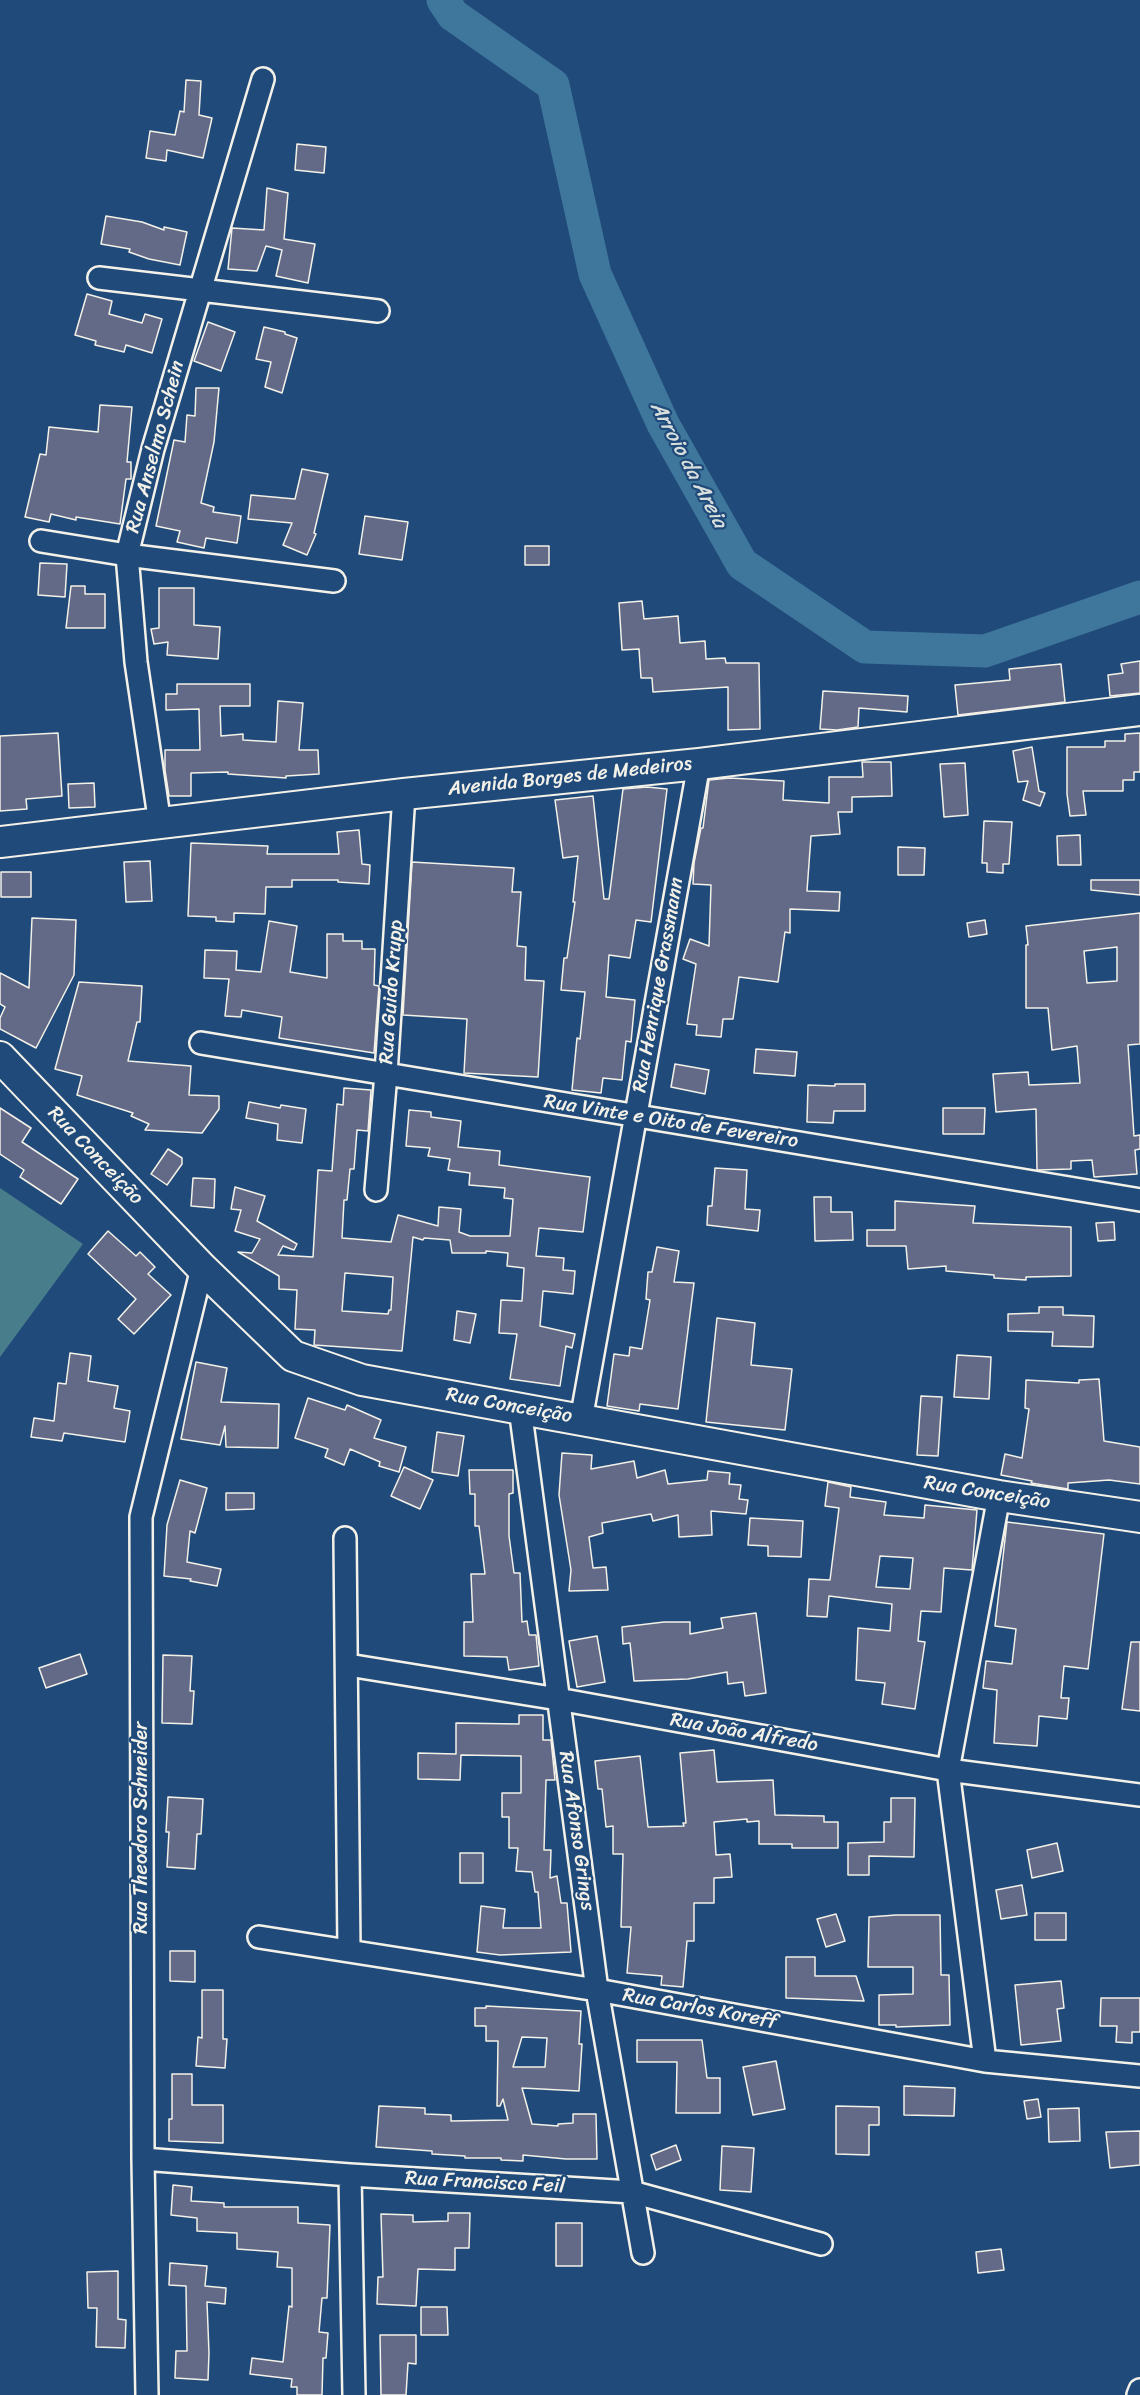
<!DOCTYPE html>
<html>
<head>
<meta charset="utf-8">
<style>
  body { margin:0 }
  canvas { display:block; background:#1f4a7a }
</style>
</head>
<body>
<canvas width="1140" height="2395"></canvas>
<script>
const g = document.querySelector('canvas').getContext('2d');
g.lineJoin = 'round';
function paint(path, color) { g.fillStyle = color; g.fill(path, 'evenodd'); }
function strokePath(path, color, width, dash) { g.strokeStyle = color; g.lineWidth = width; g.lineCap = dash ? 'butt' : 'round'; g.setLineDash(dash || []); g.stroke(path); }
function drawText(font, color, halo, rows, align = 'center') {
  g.font = font + ' Sriracha,sans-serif'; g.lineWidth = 4.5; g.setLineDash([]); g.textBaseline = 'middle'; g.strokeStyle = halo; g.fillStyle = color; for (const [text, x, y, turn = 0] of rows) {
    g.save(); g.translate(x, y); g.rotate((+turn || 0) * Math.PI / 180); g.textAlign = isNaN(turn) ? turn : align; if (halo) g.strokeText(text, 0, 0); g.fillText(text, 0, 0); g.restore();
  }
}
paint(new Path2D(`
  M0 1188 83 1244 0 1357Z`), '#487d8b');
strokePath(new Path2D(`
  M443 0 453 15 553 85 595 274 663 424 742 564 865 647 985 651 1140 597`), '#3f769c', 33);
const building = new Path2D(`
  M186 80 201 81 199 115 212 118 203 158 167 150 166 161 146 158 150 131 175 135 180 111 184 112Z
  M297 144 326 147 324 173 295 170Z
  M267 188 288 193 284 239 315 244 308 283 276 276 282 250 266 246 257 271 228 269 232 228 264 230Z
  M106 216 142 222 164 230V227L187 232 180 265 149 259 129 252 130 249 101 244Z
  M87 294 112 301 109 314 142 323 145 314 162 319 152 353 126 345 124 352 95 345 96 341 75 335Z
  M208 322 235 332 221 371 194 361Z
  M264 327 285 332V334L297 338 282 393 265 387 271 362 256 359Z
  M196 388H219L214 442 201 503 214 507 213 512 241 516 237 543 206 538 204 548 177 542 180 531 156 526 174 440 185 442 187 415 195 416Z
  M100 405 132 407 127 462H131V479H126L120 524 76 517V520L51 514 49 522 25 517 40 454 46 455 49 427 98 432Z
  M302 469 328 474 314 533 316 534 307 555 283 545 292 523 248 519 251 495 295 499Z
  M365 516 408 522 402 560 359 554Z
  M525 546H549V565H525Z
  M40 563 67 564 65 597 38 595Z
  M71 586H85V594H105V628H66Z
  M159 588H194V625L220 627 218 659 167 655 168 642 154 644 151 629 159 628Z
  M642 601 644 619 678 616 680 643 705 641 706 659 725 658 726 663H759L760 729 728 730V687L653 692 652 678H641L639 649 622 650 619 603Z
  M1140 661V693L1110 696 1108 675 1123 673 1121 664Z
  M1061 664 1065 702 958 715 955 685 1010 680 1009 669Z
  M177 684H250V706H220L221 736 243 734V740L276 742 278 701 303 703 299 750H318L319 774 286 776V778L228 774V772L191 773V796H169L165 770V750H200L199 709 166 710V694H177Z
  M823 691 908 696 907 712 859 708 858 727 837 730 820 729Z
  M58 733 62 796 26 799 27 809 0 811V736Z
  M1140 733V772H1134V780H1123V791H1083L1086 815 1070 816 1067 794V747H1105V741H1125V734Z
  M1032 747 1039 791 1045 793 1040 806 1023 800 1028 781 1018 782 1013 751Z
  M862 762H891L892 796 852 797V812H838L840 834 811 836 807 891 840 892 839 911 790 909V933L785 932 778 982 739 977 733 1019H723L721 1037 696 1035 697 1025 687 1024 696 964 683 959 690 939 709 946 711 885 693 884 694 863 701 828H703L709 780 730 778 784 781 783 800 829 803V777H863Z
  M965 763 968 815 944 817 940 764Z
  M94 783 95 807 69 808 68 784Z
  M647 787 667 789 651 922 636 920 630 958 609 955 606 997 635 1000 631 1042 626 1041 622 1080 603 1078 601 1093 572 1090 577 1038 580 1039 585 992 561 990 564 958H567L575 902H573L578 856 563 858 555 800 593 796 604 899H609L623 789Z
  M984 821 1012 822 1009 864H1003V873L987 872V863H982Z
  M359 830 362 864 370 865 369 884 338 882V880H292V887H266L265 914 234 913V922L216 921V917L188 916 191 843 268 846 267 854H339L337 832Z
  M1080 835 1081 865H1058L1057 836Z
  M898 847 925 848 924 875H898Z
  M150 861 152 901 126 902 124 862Z
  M412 862 514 868 512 892H521L517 946 526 947 525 980 544 981 538 1077 464 1073 467 1019 403 1015Z
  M1 872H31V897H1Z
  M1091 880H1140V895L1091 890Z
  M1140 913V1044L1128 1045 1134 1136 1140 1135V1149L1135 1150 1137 1174 1094 1177 1092 1160 1071 1161V1169L1037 1170 1036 1109 996 1112 993 1074 1028 1072 1029 1085 1080 1083 1077 1046 1052 1050 1048 1008H1026V945H1028L1026 926ZM1117 947V981L1087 983 1084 951Z
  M32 918 76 920 74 975 36 1048 0 1029V1018L5 1007 0 1004V973L29 988Z
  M985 920 987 934 969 937 967 923Z
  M269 921 297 926 290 972 327 978V934H343V941H362V949H375L374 985 379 986 374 1053 279 1038 282 1017 242 1010 241 1017 225 1016 229 979 204 978 205 950 237 951 236 970 261 972Z
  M79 982 142 986 140 1022H137L128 1061 191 1066 189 1095 219 1096V1109L202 1133 145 1130 149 1124 131 1116 133 1113 77 1095 82 1076 55 1069Z
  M756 1049 797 1052 795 1076 754 1073Z
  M675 1064 709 1070 705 1094 671 1087Z
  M835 1084H865V1111H834L833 1123 807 1122 808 1085 835 1086Z
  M344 1088 371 1090 368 1131 357 1130 354 1169H350L347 1200H344L342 1238 391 1242 398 1215 438 1226 439 1207 461 1209 459 1232 470 1236H510L513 1199 504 1198 505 1188 469 1185 470 1173 448 1170 450 1159 428 1156 430 1148 406 1146 409 1110 431 1112V1117L461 1121 458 1147 500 1151 499 1165 590 1177 583 1232 539 1228 536 1256 564 1258 563 1270 575 1271 573 1294 543 1291 540 1326 575 1334 572 1348 566 1346 560 1386 510 1379 517 1334 499 1333 501 1300 522 1301 524 1268 507 1266 508 1253 486 1251V1253H452L450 1240 424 1238 423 1240 413 1237 402 1351 314 1345 315 1330 295 1329 297 1290 279 1289V1276L238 1252 252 1253 260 1239 235 1231 241 1210 231 1209 235 1187 265 1196 257 1221 297 1244 294 1250 283 1246 278 1255 313 1257 318 1170 332 1171 337 1104 343 1105ZM345 1273 393 1277 391 1310H389L388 1314 342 1311Z
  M249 1102 280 1108 281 1105 306 1109 302 1143 277 1140 278 1124 246 1118Z
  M0 1108 31 1128 22 1142 78 1179 61 1204 20 1177 24 1170 0 1154Z
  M943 1108H985L984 1134H943Z
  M168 1149 182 1158V1164L167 1185 151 1174Z
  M715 1168 747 1170 745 1209 760 1210 758 1231 707 1225 708 1206H712Z
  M193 1178 215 1179 214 1208 191 1206Z
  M814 1197H831V1212H852L853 1240 815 1241Z
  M895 1201 975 1206 973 1223 1071 1227V1276L1026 1277V1280L994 1278V1275L946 1271V1266L908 1269 906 1246H867V1230H895Z
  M1114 1222 1115 1240 1098 1241 1096 1223Z
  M108 1231 136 1256 140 1252 155 1267 148 1274 171 1295 134 1334 118 1319 136 1299 88 1254Z
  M657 1247 679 1251 674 1282 694 1283 678 1409 640 1404 639 1411 607 1406 614 1354 629 1356 630 1347 642 1349 650 1300 646 1299 648 1272H652Z
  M1039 1307H1063V1315L1094 1316 1093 1347 1052 1346 1053 1332 1008 1331V1314L1039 1313Z
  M457 1311 476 1314 470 1343 454 1340Z
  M717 1318 755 1323 751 1365 792 1369 785 1430 706 1422Z
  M70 1353 91 1356 88 1381 118 1386 114 1408 130 1411 125 1442 64 1433 62 1441 31 1437 34 1418 54 1421 58 1383 66 1384Z
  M957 1355 991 1357 989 1399 954 1397Z
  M196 1362 227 1368 221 1402 279 1404 278 1448 226 1447 225 1426 220 1445 181 1439Z
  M1099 1379 1104 1441 1140 1447V1484L1109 1480 1068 1483V1489L1031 1483 1032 1481 1001 1475 1005 1454 1022 1458 1029 1409 1025 1408 1026 1380 1079 1383V1380Z
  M921 1396 942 1397 938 1456 917 1455Z
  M308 1398 345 1410 347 1405 381 1420 374 1438 406 1447 399 1472 379 1466 380 1462 350 1449 344 1465 325 1457 328 1449 295 1438Z
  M437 1432 464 1436 458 1476 432 1472Z
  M562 1453 592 1455 591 1469 634 1461 637 1478 665 1470 668 1484 707 1480 708 1471 730 1473 729 1484 741 1485 739 1499 748 1500 746 1514 711 1511 712 1535 679 1537 678 1515 653 1521 651 1514 602 1523 603 1533 589 1537 593 1568 606 1567 608 1590 569 1591 571 1570 559 1495Z
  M404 1467 433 1480 420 1509 391 1496Z
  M469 1470H513V1493L509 1494V1536L514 1573H520L522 1622 527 1621 529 1635H536L539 1666 509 1670 507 1657 464 1656V1622H473L471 1574H485L479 1526H475V1494H470Z
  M180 1480 207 1488 195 1533 190 1531 187 1562 221 1569 217 1586 190 1581 191 1579 164 1576 167 1525Z
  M828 1482 851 1487 850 1497 886 1502 884 1515 924 1518 925 1505 977 1510 972 1570 944 1568 941 1612 921 1611 918 1641 925 1642 915 1709 882 1704 885 1683 856 1680 858 1628 890 1631 892 1604 829 1596 827 1617 807 1616 809 1579 830 1580 839 1508 825 1506ZM880 1556 913 1558 910 1589 876 1587Z
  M226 1493H254V1509L226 1510Z
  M750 1518 803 1521 801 1557 768 1556V1546L748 1545Z
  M1007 1522 1104 1534 1088 1669 1064 1666 1061 1698H1069L1067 1719 1039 1716 1037 1746 994 1743 997 1690 983 1688 986 1661 1012 1664 1016 1629 995 1626Z
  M756 1613 766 1693 745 1696 743 1682 728 1684 727 1672 688 1679 634 1681 630 1643 623 1644 622 1627 664 1622H690V1634L723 1628 721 1618Z
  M597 1636 605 1682 577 1687 569 1641Z
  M1131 1642H1140V1711L1122 1709Z
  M80 1654 87 1674 46 1688 39 1668Z
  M163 1655 192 1656 190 1691H194L192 1724 162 1723Z
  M519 1715H543V1740H551L555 1780H546L544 1850H551L550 1878 557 1876 561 1903H567L571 1952 500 1955 477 1952 481 1906 505 1909 503 1928H541L538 1892H535L532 1872 516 1871 518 1848H509V1817H502V1793H521V1756L461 1755 460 1780 418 1779V1753L456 1754V1723L519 1724Z
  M714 1750 717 1782 773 1780 775 1815 824 1816V1822H838V1848H792V1844H759V1821L747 1822V1819L714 1822 716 1855 730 1854 732 1877 714 1878V1903H694V1941H687L683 1987 661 1985 662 1976 627 1973 631 1927H621L623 1854H613V1826L606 1827 602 1789H598L595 1761 640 1756 648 1827 684 1826 683 1823H686L680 1753Z
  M168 1797 203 1799 201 1834H197L195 1869 167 1867 169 1832H166Z
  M891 1798H915L914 1857 869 1856V1875H848V1843L884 1842V1822H891Z
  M1057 1843 1063 1871 1032 1878 1027 1850Z
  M460 1853H483V1883H460Z
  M1022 1885 1027 1915 1001 1919 996 1890Z
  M1035 1913H1066V1940H1035Z
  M836 1914 845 1941 826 1947 817 1919Z
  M896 1915H940L941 1975H949L950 2025 896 2027V2025H879V1995L913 1994V1967H868L869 1917Z
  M170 1951H195V1982L170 1981Z
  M786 1957H815V1976H856L864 2001 786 1998Z
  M1061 1981 1064 2008 1057 2009 1061 2041 1021 2045 1015 1985Z
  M202 1990H223V2039H227L225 2068 196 2066 198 2037 202 2038Z
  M1101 1998H1140V2032H1132V2043L1116 2042 1117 2026H1100Z
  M486 2006 581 2011 579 2044H582L579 2091 522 2088 532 2124 558 2126V2124L573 2123V2114H596L597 2159H566L523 2155V2161L501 2160V2158H465V2156L432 2154V2151L376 2147 379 2106 425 2108V2114L451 2115V2121L508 2120 503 2099 500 2106H497L498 2041H486V2026H475V2008H486ZM522 2037 547 2038 545 2067H513Z
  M637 2040H702L707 2078H720V2113H676L677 2062H637Z
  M776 2061 785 2109 753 2115 743 2067Z
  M172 2074H192V2105H223V2143L169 2141V2119H172Z
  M904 2086 955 2088 954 2116 904 2115Z
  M1038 2099 1041 2117 1027 2119 1024 2101Z
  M836 2106 879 2107V2125H869V2155L836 2154Z
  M1079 2108 1080 2141 1049 2142 1048 2109Z
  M1140 2131V2165L1110 2168 1106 2132Z
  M676 2145 681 2160 656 2170 651 2155Z
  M722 2146 754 2148 751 2192 720 2190Z
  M173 2185 192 2187 191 2201 224 2203V2207H298V2223L330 2225 327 2298H322L319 2332 328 2333 326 2358H323L322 2395H297V2387H291L292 2379 250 2374 252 2358 283 2362 289 2306 292 2307V2268L277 2267 278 2252 237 2249V2233L197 2231V2218L171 2215Z
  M448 2213H470L469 2248H455V2270L418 2269 416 2306 377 2304 378 2277H383L381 2214 413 2215V2222L448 2221Z
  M556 2223H582V2266H556Z
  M1001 2249 1004 2270 978 2273 976 2252Z
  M170 2263 207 2266 205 2286 226 2288 225 2304 207 2302 209 2353 208 2380 175 2378 176 2351H187L186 2286 169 2285Z
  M118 2271V2319L126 2320 125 2348 96 2347 97 2308H88L87 2272Z
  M421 2307H447L448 2335H421Z
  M380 2335H416V2364L408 2363 406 2395H381Z`);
paint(building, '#626a88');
strokePath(building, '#f4f1e8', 1.5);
const minor = new Path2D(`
  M99 278 378 311
  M41 541 127 555 334 581
  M160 824 136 662 127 555 153 449 263 79
  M201 1043 1140 1200
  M376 1190 386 1074 404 794
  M520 1408 597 1990 643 2253
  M581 1420 699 764
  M345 1538 349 1951
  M348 1665 558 1699 948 1770 1140 1795
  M259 1937 597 1990 985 2061 1140 2076
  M985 2061 948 1770 999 1496
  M143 2159 350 2175 632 2192 821 2244
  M350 2175 354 2395
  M147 2395 143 2159 141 1517 202 1268
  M1138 2395 1140 2390`);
const secondary = new Path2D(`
  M0 842 404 794 699 764 1140 710
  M0 1057 202 1268 293 1356 362 1380 999 1496 1140 1517`);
strokePath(minor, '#f4f1e8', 26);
strokePath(secondary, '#f4f1e8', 34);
strokePath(minor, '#1f4a7a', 21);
strokePath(secondary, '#1f4a7a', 30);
drawText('20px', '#f4f1e8', '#1f4a7a', [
  ["Rua Anselmo Schein",156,447,-75],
  ["Avenida Borges de Medeiros",570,777,-6],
  ["Rua Henrique Grassmann",659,985,-80],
  ["Rua Guido Krupp",392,992,-86],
  ["Rua Vinte e Oito de Fevereiro",671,1122,9],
  ["Rua Conceição",95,1156,46],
  ["Rua Conceição",509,1406,10],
  ["Rua Conceição",987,1493,9],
  ["Rua João Alfredo",744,1733,10],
  ["Rua Theodoro Schneider",142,1828,-90],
  ["Rua Afonso Grings",576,1831,82],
  ["Rua Carlos Koreff",700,2009,10],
  ["Rua Francisco Feil",485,2183,3]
]);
drawText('italic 21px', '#d9dfdd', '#1f4a7a', [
  ["Arroio da Areia",688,465,62]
]);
</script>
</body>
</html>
